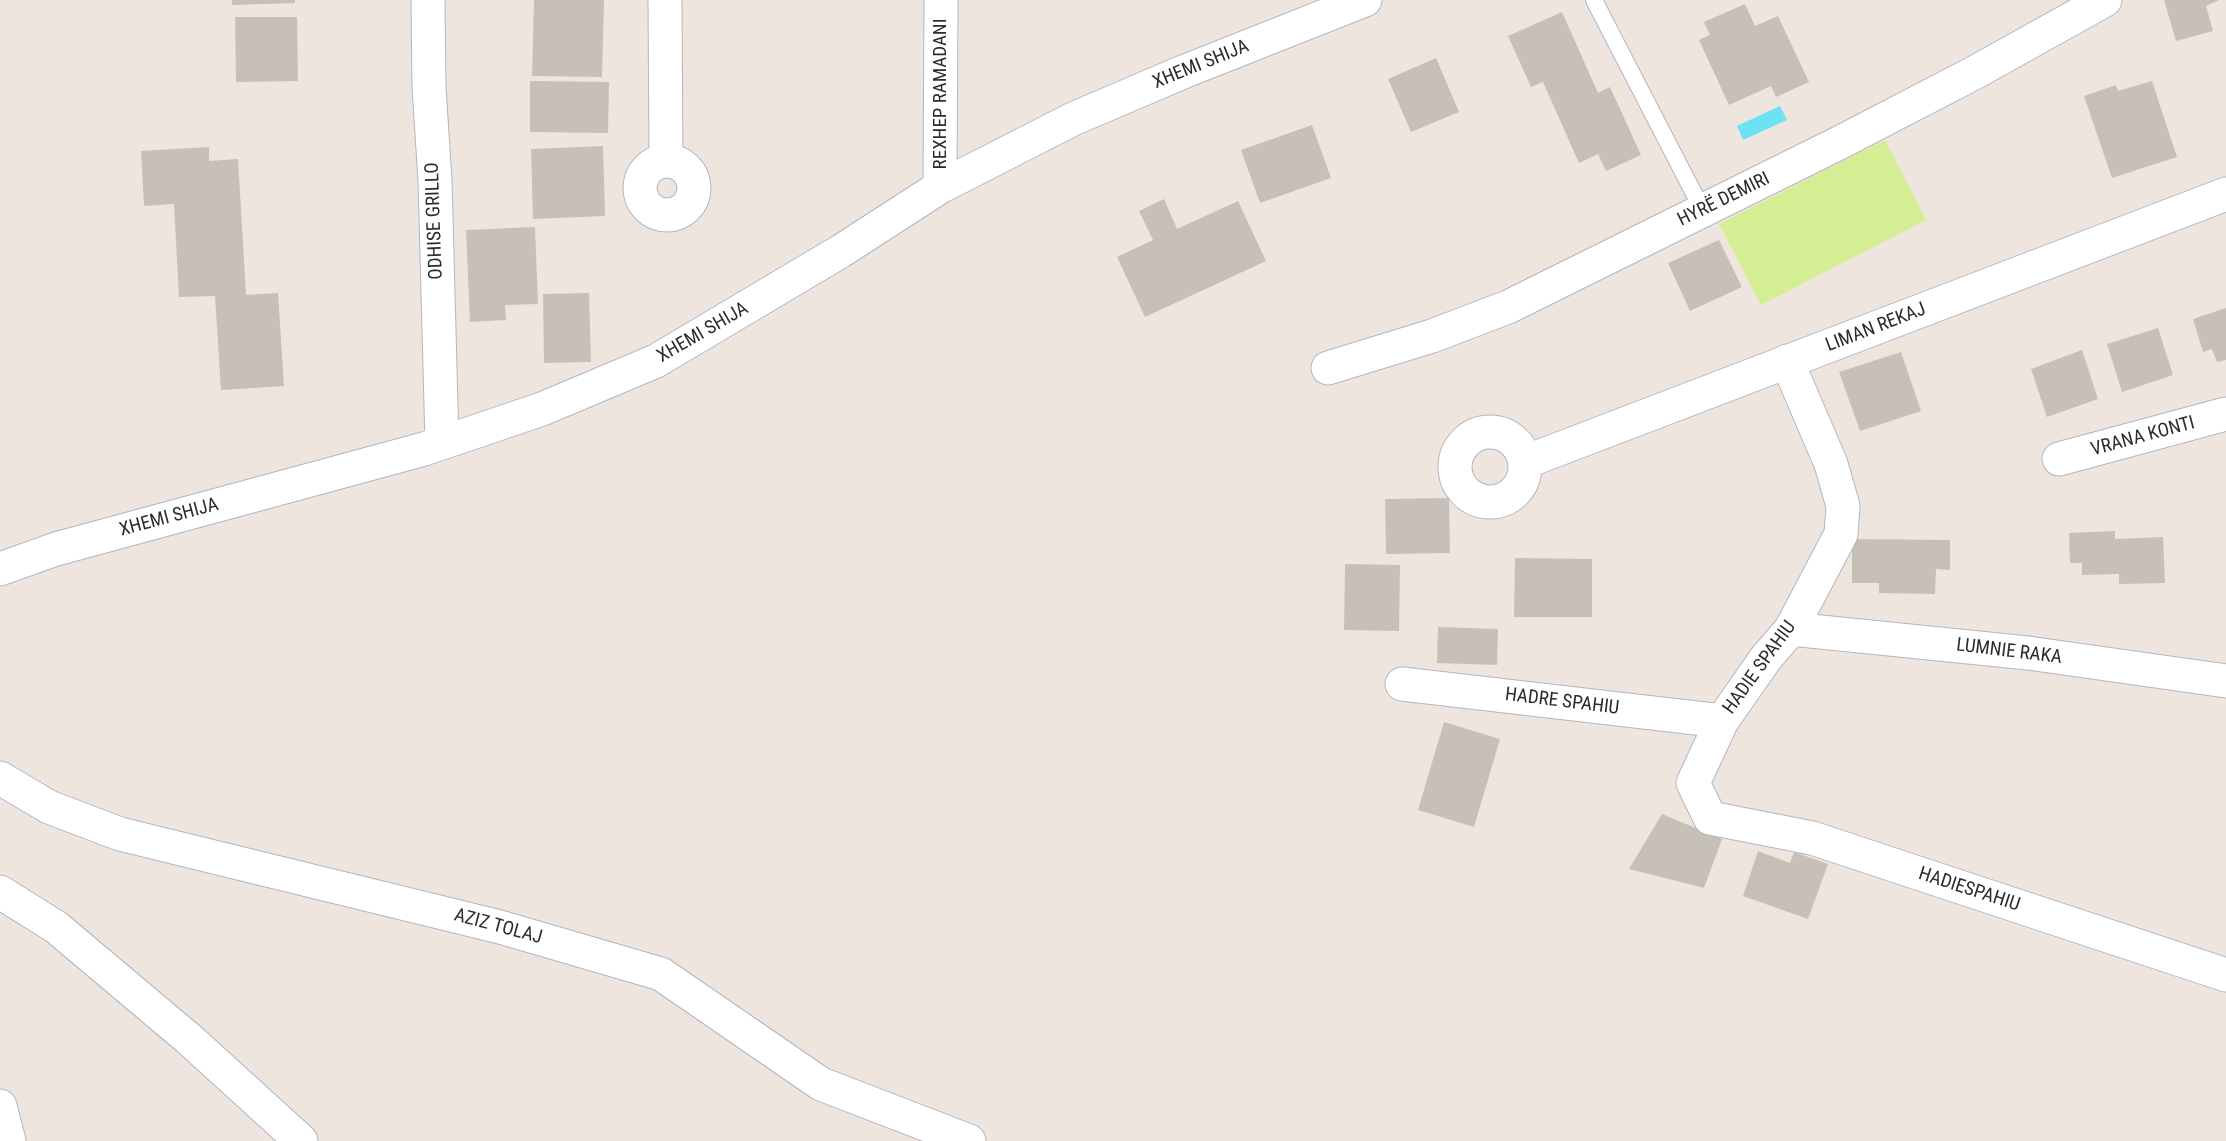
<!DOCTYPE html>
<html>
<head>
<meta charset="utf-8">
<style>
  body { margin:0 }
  canvas { display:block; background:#eee5de }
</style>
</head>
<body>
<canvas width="2226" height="1141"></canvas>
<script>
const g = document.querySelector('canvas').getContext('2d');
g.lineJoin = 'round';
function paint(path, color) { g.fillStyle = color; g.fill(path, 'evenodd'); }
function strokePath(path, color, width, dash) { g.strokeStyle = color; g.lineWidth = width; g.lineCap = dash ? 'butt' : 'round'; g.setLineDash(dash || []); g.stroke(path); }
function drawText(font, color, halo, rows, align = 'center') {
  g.font = font + ' "Roboto Condensed",sans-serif'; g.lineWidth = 5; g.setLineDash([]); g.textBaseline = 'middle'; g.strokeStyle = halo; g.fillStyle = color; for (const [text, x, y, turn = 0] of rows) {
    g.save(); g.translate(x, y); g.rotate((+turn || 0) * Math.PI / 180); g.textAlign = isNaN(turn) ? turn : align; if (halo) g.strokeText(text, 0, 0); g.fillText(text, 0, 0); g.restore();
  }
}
paint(new Path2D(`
  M1885 140 1926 220 1761 305 1719 224Z`), '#d4ef93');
paint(new Path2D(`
  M1780 106 1787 120 1743 140 1737 126Z`), '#6ce2f5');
paint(new Path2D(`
  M232 0H295V3L232 5Z
  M534 0H604L602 77 532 76Z
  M2164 0H2219L2206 6 2213 31 2176 41Z
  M1745 4 1755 26 1778 16 1809 82 1776 97 1771 86 1729 105 1699 40 1710 35 1704 22Z
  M1562 12 1598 93 1610 87 1641 155 1606 171 1598 154 1579 163 1543 82 1531 87 1508 36Z
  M235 17H297L298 81 236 82Z
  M1436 58 1459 112 1411 132 1388 79Z
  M530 81 609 82 608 133 530 132Z
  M2152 81 2177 157 2112 178 2084 96 2116 85 2118 91Z
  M1312 125 1331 178 1260 203 1241 150Z
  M603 146 605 216 533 219 531 149Z
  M209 147V161L238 159 246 295 278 293 284 386 221 390 215 296 179 297 174 204 144 206 141 151Z
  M1164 199 1177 229 1238 201 1266 261 1145 317 1117 257 1153 240 1139 211Z
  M535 227 538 304 505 305 506 320 470 322 466 230Z
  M1719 240 1742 287 1690 311 1668 263Z
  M589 293 591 362 544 363 543 294Z
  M2226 308V360L2217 362 2212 349 2203 352 2193 319Z
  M2158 328 2173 375 2122 392 2107 344Z
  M2082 350 2098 399 2047 417 2031 369Z
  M1901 352 1921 411 1860 431 1839 372Z
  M1449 498 1450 553 1386 554 1385 499Z
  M2115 531V539L2163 537 2165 583 2119 584V574L2082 575V563H2070L2069 533Z
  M1852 539 1950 540V570L1936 569 1935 594 1879 593V583H1852Z
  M1515 558 1592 559V617H1514Z
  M1345 564 1400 565 1399 631 1344 630Z
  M1438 627 1498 629 1497 665 1437 663Z
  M1444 722 1500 739 1474 827 1418 810Z
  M1662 814 1722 839 1704 888 1629 869Z
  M1758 851 1790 863 1794 852 1828 864 1808 919 1743 896Z`), '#c6c0b9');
const service = new Path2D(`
  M1594 0 1703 211`);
const minor = new Path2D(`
  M428 0 429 87 435 181 442 442
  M665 0 666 161
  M640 188a27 27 0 1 1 54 0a27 27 0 1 1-54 0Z
  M940 187 941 0
  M1787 361 1831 464 1843 506 1841 534 1791 629 1766 658 1722 721 1693 783 1710 818 1812 838 2226 975
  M1328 368 1432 336 1508 307 1839 143 1974 73 2105 0
  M1455 467a35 35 0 1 1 70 0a35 35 0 1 1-70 0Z
  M2059 459 2226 414
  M1525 462 2226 194
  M0 569 56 549 424 449 542 409 656 361 841 251 940 187 1073 119 1183 72 1365 0
  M1791 629 2028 653 2226 681
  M1402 684 1722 721
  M0 778 49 807 120 834 500 927 661 974 821 1084 969 1141
  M0 892 56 927 189 1039 301 1141
  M0 1106 9 1141`);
strokePath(service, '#b2b6c0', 18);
strokePath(minor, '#b2b6c0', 35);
strokePath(service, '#fff', 16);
strokePath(minor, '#fff', 33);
drawText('19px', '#2c2c2c', '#fff', [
  ["XHEMI SHIJA",1201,65,-22],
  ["REXHEP RAMADANI",941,94,-90],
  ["HYRË DEMIRI",1724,200,-26],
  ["ODHISE GRILLO",435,221,-92],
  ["LIMAN REKAJ",1876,328,-21],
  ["XHEMI SHIJA",703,333,-30],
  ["VRANA KONTI",2143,437,-15],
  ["XHEMI SHIJA",169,518,-15],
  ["LUMNIE RAKA",2009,652,7],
  ["HADIE SPAHIU",1760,668,-54],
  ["HADRE SPAHIU",1562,702,7],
  ["HADIESPAHIU",1969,890,18],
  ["AZIZ TOLAJ",498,927,15]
]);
</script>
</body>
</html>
